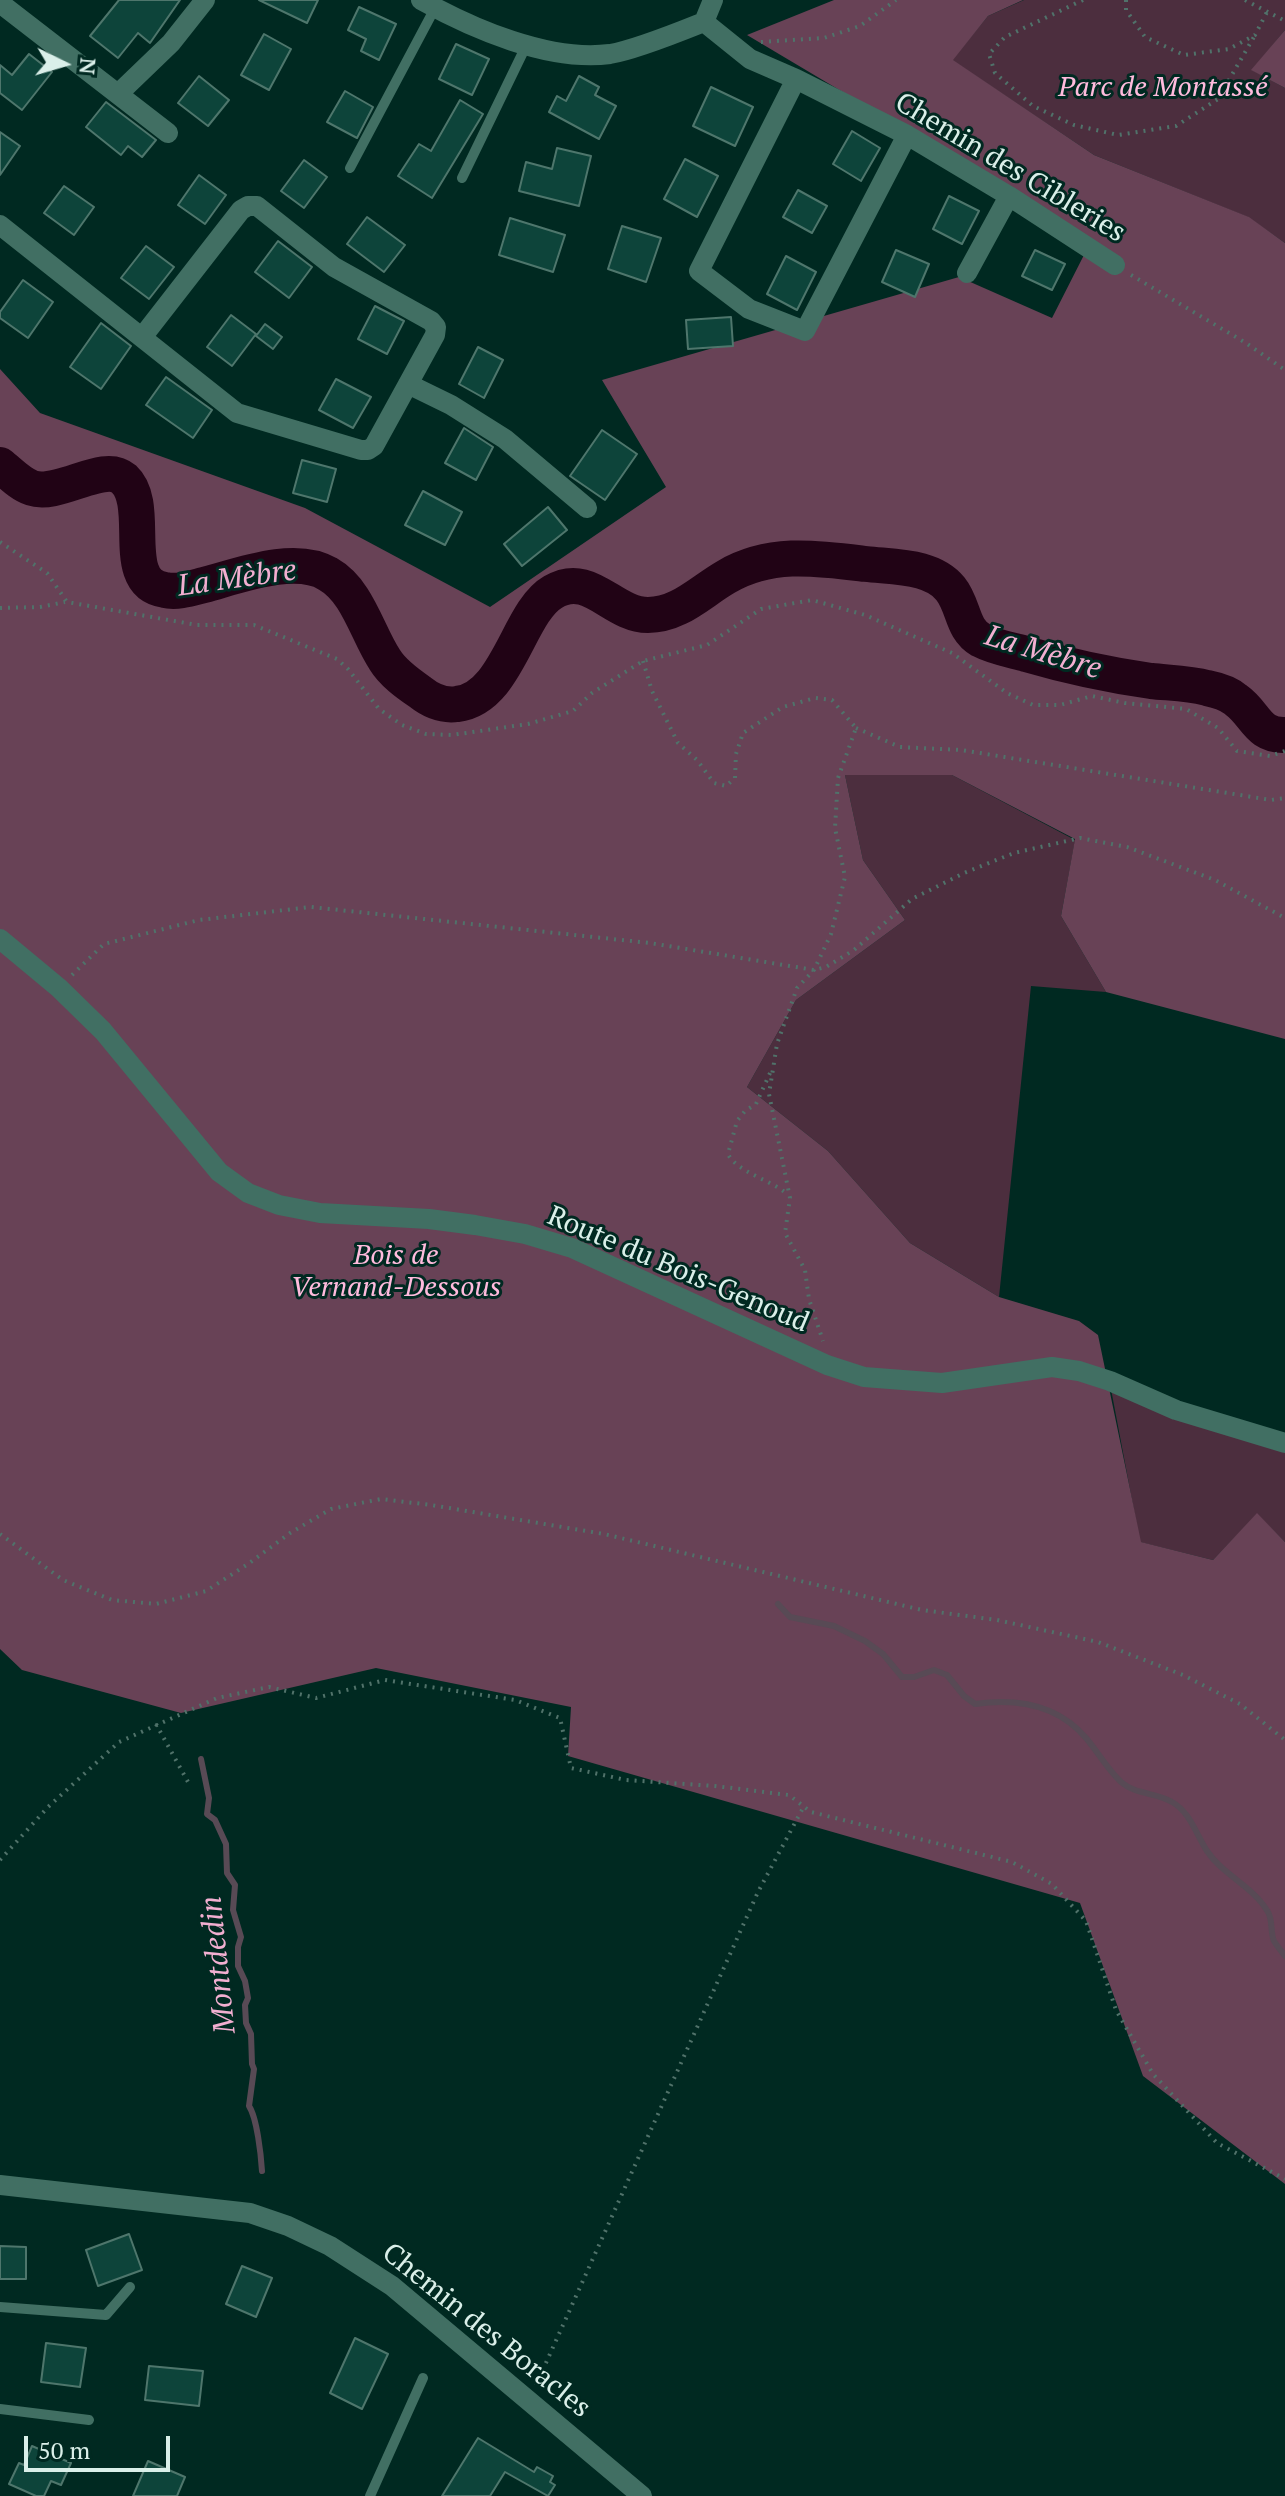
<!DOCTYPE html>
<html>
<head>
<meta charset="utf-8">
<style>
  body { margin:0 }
  #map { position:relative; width:1285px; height:2496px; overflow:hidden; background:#002921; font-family:"PT Serif",serif }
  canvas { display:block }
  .north { position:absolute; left:24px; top:24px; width:80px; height:80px; -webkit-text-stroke:6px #002921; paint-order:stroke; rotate:95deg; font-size:22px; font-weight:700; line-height:32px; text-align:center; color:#daefe9 }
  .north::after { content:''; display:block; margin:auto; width:28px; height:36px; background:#daefe9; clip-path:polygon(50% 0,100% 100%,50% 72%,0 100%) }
  .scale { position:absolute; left:24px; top:2436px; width:146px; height:36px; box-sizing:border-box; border:4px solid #daefe9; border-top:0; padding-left:10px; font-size:24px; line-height:28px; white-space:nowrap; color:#daefe9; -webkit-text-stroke:6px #002921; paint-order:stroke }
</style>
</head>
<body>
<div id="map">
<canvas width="1285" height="2496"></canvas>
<div class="north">N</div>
<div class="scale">50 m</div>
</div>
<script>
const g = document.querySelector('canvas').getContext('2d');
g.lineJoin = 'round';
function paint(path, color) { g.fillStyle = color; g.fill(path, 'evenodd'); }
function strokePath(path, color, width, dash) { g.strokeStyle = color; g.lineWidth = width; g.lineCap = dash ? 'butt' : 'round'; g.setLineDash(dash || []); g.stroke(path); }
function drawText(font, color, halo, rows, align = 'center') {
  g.font = font + ' "PT Serif",serif'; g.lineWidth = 6; g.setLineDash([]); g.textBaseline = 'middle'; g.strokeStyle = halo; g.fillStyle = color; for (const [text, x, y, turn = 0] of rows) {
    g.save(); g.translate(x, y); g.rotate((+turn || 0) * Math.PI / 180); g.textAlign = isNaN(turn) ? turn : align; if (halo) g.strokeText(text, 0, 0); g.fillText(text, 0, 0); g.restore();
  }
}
paint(new Path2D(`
  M1024 0H1285V30L1252 70 1285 88V243L1248 217 1094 155 952 60 988 16Z
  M845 775H952L1075 840 1061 916 1106 992 1031 986 999 1297 910 1243 828 1151 747 1087 796 1000 905 920 863 860Z
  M1111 1389 1285 1452V1542L1257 1514 1213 1560 1140 1542Z`), '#4c2e3e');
paint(new Path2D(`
  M834 0H1023L988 16 953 60 1094 155 1249 217 1285 243V1039L1106 992 1061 916 1075 839 952 775H845L863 860 905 920 796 1000 747 1087 828 1151 910 1243 999 1297 1079 1321 1098 1335 1141 1542 1213 1560 1257 1513 1285 1542V2184L1143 2076 1080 1903 568 1756 571 1707 376 1668 181 1713 22 1670 0 1649V369L40 413 305 508 490 607 666 487 602 380 959 277 1052 318 1086 251 1031 204 747 35Z
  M1285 30V88L1251 70Z`), '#684256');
strokePath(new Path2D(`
  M778 1604 790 1617 834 1626 865 1641 883 1654 902 1677H914L934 1670 947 1675 964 1696 975 1704C1017 1698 1057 1704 1086 1738 1098 1752 1107 1769 1121 1782 1136 1795 1155 1792 1172 1802 1190 1812 1196 1834 1207 1851 1223 1875 1253 1886 1268 1912 1273 1920 1270 1932 1274 1941 1277 1946 1282 1952 1285 1956
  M201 1759 209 1798 207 1814 215 1820 226 1844 227 1873 235 1885 233 1910 241 1937 238 1947V1966L245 1981 248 1998 245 2005 246 2023 251 2034 252 2064 254 2069 249 2106C257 2118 261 2155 262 2171`), '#584a55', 6);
strokePath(new Path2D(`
  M0 465C10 473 20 484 32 488 59 497 104 461 124 479 153 506 117 583 165 590 177 593 192 588 204 585 238 576 295 554 328 574 358 591 367 633 385 660 393 673 407 683 420 692 430 700 443 706 457 704 508 698 518 612 553 592 590 570 612 615 648 615 679 615 700 592 726 577 770 551 817 558 866 564 884 566 903 566 921 571 971 585 953 624 981 640 994 647 1011 650 1026 654 1067 666 1109 675 1151 681 1170 683 1189 683 1207 688 1217 690 1228 693 1236 700 1256 714 1257 736 1285 735`), '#210315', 36);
const building = new Path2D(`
  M119 0H180L150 43 138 33 118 58 90 36Z
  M259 0H318L307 23Z
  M359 7 396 24 379 60 361 51 366 39 348 30Z
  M264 34 291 49 269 90 241 75Z
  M456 44 489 59 472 95 439 79Z
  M29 54 52 72 22 110 0 93V65L12 75Z
  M199 76 229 100 208 126 178 103Z
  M579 76 599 87 595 95 616 106 599 139 549 112 557 96 566 101Z
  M711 87 753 107 735 146 693 126Z
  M345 91 373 107 357 138 327 122Z
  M460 100 483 114 432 198 398 176 419 144 431 151Z
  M106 102 156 140 142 157 128 146 121 155 86 127Z
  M852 131 880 148 861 181 833 164Z
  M0 132 20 146 0 175Z
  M557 148 591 156 579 206 519 191 526 162 552 169Z
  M685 159 718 176 697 217 664 199Z
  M304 160 327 177 304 208 281 191Z
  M199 175 226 195 205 224 178 205Z
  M64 186 94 207 74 235 44 213Z
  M798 190 827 206 812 233 783 217Z
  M949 196 979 211 962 244 933 229Z
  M367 217 405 245 384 272 347 244Z
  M510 218 565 235 553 272 499 255Z
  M622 226 661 238 646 282 608 269Z
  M278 241 312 267 289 298 255 272Z
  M146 246 174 267 149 299 121 278Z
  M896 250 929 264 915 297 882 282Z
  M1035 250 1065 264 1052 290 1022 276Z
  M786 256 816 272 797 310 767 294Z
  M23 280 53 302 28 338 0 318V312Z
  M375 306 404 321 387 354 358 339Z
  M231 315 256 334 232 366 207 347Z
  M731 317 733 346 688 349 686 320Z
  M101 323 131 346 101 389 70 367Z
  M265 324 282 337 273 349 256 336Z
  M478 347 503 360 484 398 459 384Z
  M166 377 212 410 193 438 146 405Z
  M336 379 371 397 353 428 319 410Z
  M464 428 493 447 476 480 445 463Z
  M602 430 637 454 605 500 570 476Z
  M302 460 336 469 327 502 293 493Z
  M423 491 462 512 445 545 405 525Z
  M548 507 567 530 522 566 504 544Z
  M129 2234 142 2270 98 2286 86 2250Z
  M0 2246 26 2247V2279H0Z
  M242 2266 272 2278 256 2317 226 2304Z
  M355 2338 388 2354 362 2409 330 2393Z
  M46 2343 86 2348 80 2387 41 2382Z
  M149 2366 203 2371 199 2406 145 2400Z
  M478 2438 534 2472 537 2467 553 2476 550 2482 555 2485 548 2496 505 2472 490 2496H442Z
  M32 2446 71 2463 61 2485 51 2481 44 2496H36L9 2484 19 2463 24 2465Z
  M148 2461 185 2477 177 2496H133Z`);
paint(building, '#0d443a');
strokePath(building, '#4e766c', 2);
strokePath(new Path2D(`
  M1083 0 1005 37 989 54 995 73 1033 106 1074 125 1118 135 1176 126 1218 99 1255 35
  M1126 0V10L1145 37 1184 55 1229 49 1255 35 1267 12
  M1245 0 1285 21
  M761 42 824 38 860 26 896 0
  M1131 275 1246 343 1285 370
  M0 542 47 573 67 602 197 625H254L337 659 348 669 379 709 402 725 426 734 452 735 528 724 573 711 592 693 643 661 707 645 761 609 812 600 865 615 952 653 1007 693 1033 705H1060L1092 696 1125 703 1186 709 1218 728 1237 751 1270 756 1285 751
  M0 608 40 607 65 602
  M643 661 652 691 678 743 697 760 714 783 726 786 735 778 736 754 743 733 783 707 815 698 832 700 856 728 838 778 835 828 845 877 831 934 814 970 797 988 777 1044 769 1094 790 1198 785 1233 805 1270 809 1299 823 1341
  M856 728 900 747 961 750 1271 800 1285 798
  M72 975 104 944 199 920 311 907 650 943 814 970 826 967 854 950 912 899 964 873 1014 853 1080 838 1127 847 1215 880 1285 918
  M770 1073 756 1104 745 1111 737 1121 728 1154C737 1172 771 1180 787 1194
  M0 1534 63 1580 112 1600 156 1604 206 1591 248 1564 290 1533 331 1509 381 1499 431 1505 604 1534 922 1610 997 1620 1098 1642 1183 1675 1240 1704 1285 1740
  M156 1724 188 1782
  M0 1860 48 1807 119 1742 217 1698 269 1687 316 1698 385 1680 515 1700 560 1718 571 1768 626 1780 715 1786 789 1795 811 1812 1012 1862 1052 1884 1086 1921 1116 2010 1153 2074 1217 2143 1285 2179
  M536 2385 758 1892 804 1806`), '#50726a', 4, [2, 6]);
strokePath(new Path2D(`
  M350 168 435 8
  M462 178 527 44
  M0 2307 106 2315 130 2287
  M0 2409 89 2420
  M370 2496 423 2378`), '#416f63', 10);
strokePath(new Path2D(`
  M421 0C473 29 549 62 610 54 635 50 679 32 704 22L713 0
  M0 3 168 133
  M704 22 750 59 796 79 907 135 1009 196 1115 265
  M796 79 699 271 749 309 805 331 907 135
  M118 94 171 43 205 0
  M0 225 237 413 361 450H368L374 446 435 335 436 327 431 321 334 267 257 206H248L241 210 143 336
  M967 273 1009 196
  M408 384 451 405 505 439 587 508
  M0 939 59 988 103 1031 219 1172 248 1193 279 1205 320 1213 429 1219 475 1225 525 1234 572 1248 827 1365 864 1377 942 1383 1052 1367 1079 1371 1110 1381 1176 1410 1285 1443
  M0 2185 250 2213 288 2226 330 2246 392 2286 642 2496`), '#416f63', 20);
drawText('italic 28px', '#fbd', '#002921', [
  ["Parc de Montassé",1163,88],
  ["Bois de",396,1256],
  ["Vernand-Dessous",396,1288]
]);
drawText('28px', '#daefe9', '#002921', [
  ["Chemin des Cibleries",1010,168,31],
  ["Route du Bois-Genoud",678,1270,23],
  ["Chemin des Boracles",486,2331,39]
]);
drawText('italic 30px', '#f2afd1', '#002921', [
  ["La Mèbre",237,579,-8],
  ["La Mèbre",1043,653,17],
  ["Montdedin",219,1965,-96]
]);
</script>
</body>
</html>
